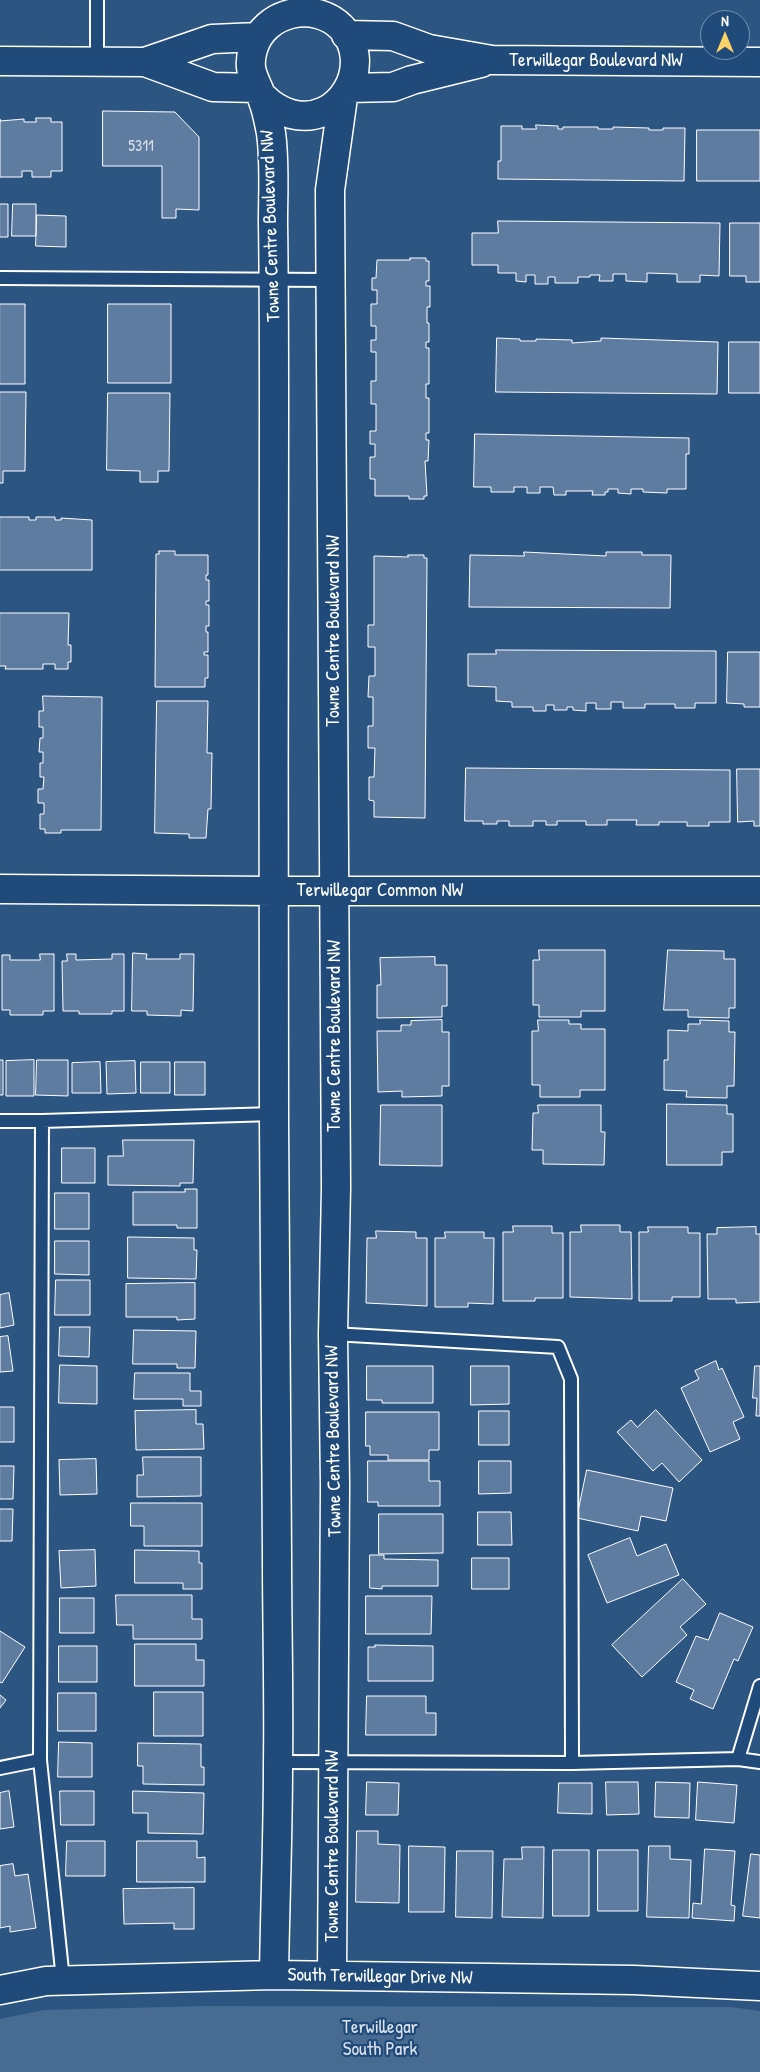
<!DOCTYPE html>
<html>
<head>
<meta charset="utf-8">
<style>
  body { margin:0 }
  #map { position:relative; width:760px; height:2072px; overflow:hidden; background:#2c5582; font-family:"Patrick Hand",sans-serif }
  canvas { display:block }
  .north { position:absolute; left:700px; top:10px; width:50px; height:50px; box-sizing:border-box; background:#1f4a7a; border:1px solid #7992af; border-radius:50%; rotate:0deg; font-size:14px; font-weight:700; line-height:20px; text-align:center; color:#fff }
  .north::after { content:''; display:block; margin:auto; width:18px; height:22px; background:#ffd166; clip-path:polygon(50% 0,100% 100%,50% 72%,0 100%) }
</style>
</head>
<body>
<div id="map">
<canvas width="760" height="2072"></canvas>
<div class="north">N</div>
</div>
<script>
const g = document.querySelector('canvas').getContext('2d');
g.lineJoin = 'round';
function paint(path, color) { g.fillStyle = color; g.fill(path, 'evenodd'); }
function strokePath(path, color, width, dash) { g.strokeStyle = color; g.lineWidth = width; g.lineCap = dash ? 'butt' : 'round'; g.setLineDash(dash || []); g.stroke(path); }
function drawText(font, color, halo, rows, align = 'center') {
  g.font = font + ' "Patrick Hand",sans-serif'; g.lineWidth = 4.5; g.setLineDash([]); g.textBaseline = 'middle'; g.strokeStyle = halo; g.fillStyle = color; for (const [text, x, y, turn = 0] of rows) {
    g.save(); g.translate(x, y); g.rotate((+turn || 0) * Math.PI / 180); g.textAlign = isNaN(turn) ? turn : align; if (halo) g.strokeText(text, 0, 0); g.fillText(text, 0, 0); g.restore();
  }
}
paint(new Path2D(`
  M206 2006 731 2007 760 2011V2072H0V2019L44 2010Z`), '#486b92');
const building = new Path2D(`
  M103 111 175 112 199 137V210L176 209V218H162V166H103Z
  M36 118H51V122H62V171H51V177H32V171H22V177H0V119V121L24 119V122H36Z
  M536 125 558 126V129H563V127H598V129H613V127L649 128V130H663V128H685L684 181 498 179V161H501V126H522V129H536Z
  M697 130H760V181H697Z
  M0 204H8V237H0Z
  M13 204H36V236H12Z
  M37 215 66 216V247L36 246Z
  M498 221 720 223 719 276 700 275V282H677V274L647 273V282L626 281V274H613V281H599L600 275H590V277H578V283H555V277H548V284H535V275H526V282L516 281V273H498V265H472V233H498Z
  M730 223H760V282H746V276H730Z
  M410 258H426V261H429V281H426V286H430V307H427V323H429V342H426V348H429V384H426V398H429V433H426V440H429L428 461H425L427 496H424V499H409V496H375V479H370V457H375V444H370V431H376V404H371V381H376V352H371V340H376V326H371V304H377V290H372V278H376L377 260H410Z
  M0 304H25V384H0Z
  M108 304H171V383H108Z
  M497 338 520 339V341H536V339L572 340V343L601 341V338L718 342 717 394 496 392Z
  M729 342H760V393H729Z
  M0 392H26L25 471H3V483H0Z
  M108 393H170L169 471H158V482H140V471L107 470Z
  M475 434 689 438V454H686V489H667V493L643 492V489H631V494L618 493V489H608V492H605V495H592L593 491H566V495H554L553 487H540V493H527V487H514V492H491V487H474Z
  M0 517H29V520H36V517H55V520H61V518L92 520V570H0Z
  M159 551H175V555H208V575H206V580H209V601H206V605H209V626H206V632H208V652H204V655H208V678H205V687H155L156 554H159Z
  M524 552 606 556V552H642V555H671L670 608 469 607 470 555 524 556Z
  M408 555H424V558H427L425 818 374 817V801L369 800V777H374L375 748H368V726H373V697H368L369 676H375V647H368V625H374V556L408 557Z
  M0 613H69L68 645H71V662H68V669H55V664H43V669H5L6 666H0Z
  M496 650 716 651V703H695V708H675V704H645V708H623V702H611V709H596V703H586V711L573 710V707H567V710H554V705H546V711H533V707H512V702L496 701V687L468 686V654H496Z
  M728 652H760V707H744V704L727 703Z
  M43 696 102 697 101 830H61V833H45V829H40V814H44V803H38V789H43L44 777H40V763H43V752H39L40 738H43V727H39V711H43Z
  M157 701H208L207 753H212L211 809H208L206 838H189V834L155 833Z
  M466 768 730 770V822H709V826H687V822H659V825H636L637 820H607V825H586V821H557V825H546V821H533V826H509V821H497V824H483V821H465Z
  M737 769H760V826H754V821L738 822Z
  M539 950H605V1011H581V1017H539V1005H533V960H539Z
  M668 950 724 951V959H735V1008H729V1018L688 1017V1010H664Z
  M133 953 147 954 146 959H180V954H194L193 1011 181 1010V1016L147 1015V1011H132Z
  M40 954H54V1011H43V1015H10V1010H2V955H10V960H40Z
  M67 954H76V960L112 959V954H124V1011H112V1014H79V1011H63L62 961H67Z
  M435 957V965H447V1006H442V1017L377 1018V985H381L380 958Z
  M442 1020V1032H449V1086H442V1096L402 1097V1091L378 1092 377 1031H401V1025H411V1021Z
  M538 1020H569V1024H581V1029H605V1090H580V1097H540V1085H532V1031H538Z
  M700 1020 729 1021V1032H735L734 1086H727V1098L686 1097 687 1091 664 1090V1060H668V1030L688 1031V1024H700Z
  M0 1060H3V1095H0Z
  M34 1060V1096H6V1061Z
  M37 1060H68V1096L36 1095Z
  M135 1061 136 1093 107 1094 106 1062Z
  M100 1062 101 1093H72V1063Z
  M141 1062H170V1093H141Z
  M175 1062H205V1095H175Z
  M667 1104 727 1105V1114H733V1152H722V1165H667Z
  M381 1105H442V1166L380 1165Z
  M538 1105H601V1132H605L604 1165 543 1164V1150H532L533 1113H538Z
  M123 1140H194L193 1183H180V1186L108 1185V1156H123Z
  M62 1148H95V1183H62Z
  M185 1189H197V1228H177V1225H133V1192H185Z
  M55 1193H89V1229H55Z
  M581 1225H620V1232H631L632 1299 570 1297V1232H581Z
  M513 1226H552V1233H563V1298H535V1301H503V1232H513Z
  M648 1227H688V1233H700V1297H672V1301H639V1232H648Z
  M756 1227V1234H760V1302L736 1303V1299H708L707 1234H717V1228Z
  M376 1231 416 1232V1238H427V1306L366 1303 367 1238H376Z
  M445 1232H484V1238H494L493 1304 468 1303V1307H435V1238H445Z
  M128 1237 194 1238V1250H197L196 1279 128 1278Z
  M55 1241H89V1275L55 1274Z
  M56 1280H90V1315H55Z
  M195 1283V1319L177 1320V1317H126V1284Z
  M9 1293 14 1325 0 1328V1295Z
  M60 1327H90L89 1357 59 1356Z
  M134 1330 196 1331 195 1368H177V1364H133Z
  M8 1336 13 1371 0 1372V1337Z
  M716 1361 719 1370 722 1368 744 1417 733 1422 740 1439 710 1452 681 1388 699 1379 695 1371Z
  M60 1365 97 1366V1404L59 1403Z
  M367 1366H433V1403H382V1400H367Z
  M471 1366H509V1404L471 1405Z
  M755 1366H760V1416H756L757 1398H753Z
  M135 1373H190V1391H201V1406H183V1399H134Z
  M0 1407H14V1442H0Z
  M196 1410V1424H203L204 1449 136 1450 135 1411Z
  M656 1410 702 1460 679 1482 662 1463 653 1471 617 1432 631 1420 637 1427Z
  M479 1411H509V1445H479Z
  M366 1412H439V1450H429V1460H388V1455H370V1446H366Z
  M143 1457H201V1496L137 1497V1475H143Z
  M96 1459 97 1494 60 1495 59 1460Z
  M368 1461H429V1481H440V1506H378V1502H368Z
  M479 1461H511V1493L479 1494Z
  M0 1466H14L13 1499H0Z
  M587 1470 673 1488 666 1521 641 1516 638 1531 577 1518Z
  M131 1503H202V1546H144V1526H131Z
  M0 1509H13L12 1541H0Z
  M478 1512H511L512 1545H478Z
  M379 1514H443V1553L379 1554Z
  M630 1538 637 1556 666 1544 679 1575 607 1603 588 1555Z
  M95 1550 96 1586 61 1588 59 1551Z
  M135 1550 199 1551V1563H202V1589H183V1583H135Z
  M370 1555H384V1559L438 1560V1586H382V1589L370 1588Z
  M472 1558H509V1589H472Z
  M683 1579 706 1604 680 1627 687 1635 642 1677 612 1645Z
  M116 1595H192V1619H202V1639H133V1625H117Z
  M366 1596H432L431 1634H366Z
  M60 1598H94V1633H60Z
  M720 1613 753 1627 738 1661 734 1659 713 1709 690 1699 694 1690 676 1682 696 1636 708 1640Z
  M0 1631 25 1647 2 1683 0 1682Z
  M135 1644H196V1660H204V1686H135Z
  M375 1645 433 1646V1681H368V1647H375Z
  M59 1646H97V1682H59Z
  M154 1692H203V1736H154Z
  M58 1693H96V1731H58Z
  M0 1695 6 1700 0 1708Z
  M367 1696H426V1713H436V1735H366Z
  M59 1742 92 1743V1777H58Z
  M138 1743 201 1744V1767H204V1785L143 1784V1766H138Z
  M367 1782 399 1783 398 1815H366Z
  M606 1782H638L639 1814 607 1815Z
  M656 1782 690 1783 689 1818 655 1817Z
  M698 1782 737 1785 734 1823 696 1820Z
  M559 1783H592V1814L558 1813Z
  M9 1791 14 1827 0 1829V1793Z
  M60 1791H94V1825H61Z
  M133 1791 204 1793 203 1834 148 1833V1813H133Z
  M357 1831H378V1844L400 1845 399 1903 356 1902Z
  M67 1841H105V1876H66Z
  M137 1841H197V1858L205 1857V1882H137Z
  M409 1846 445 1847 444 1912H409Z
  M649 1846H670V1859L691 1860 689 1918 647 1917Z
  M522 1847H544L543 1918 502 1917 504 1859H522Z
  M705 1849 735 1851 731 1905 735 1906 734 1921 692 1918 693 1903 701 1904Z
  M553 1850H589V1916H553Z
  M598 1850H638V1911H598Z
  M457 1851H493L492 1918 456 1917Z
  M751 1854 760 1855V1918L743 1916Z
  M13 1864 15 1876 28 1874 36 1928 10 1932V1926L0 1928V1866Z
  M194 1888V1929H174V1923L124 1924 123 1889Z`);
paint(building, '#5e7c9f');
strokePath(building, '#fff', 1);
const lane = new Path2D(`
  M97 61V0
  M0 278 330 280
  M0 1121H42L40 1760 0 1768
  M42 1121 274 1114
  M333 1334 558 1347 571 1379 572 1763
  M738 1759 760 1686
  M40 1760 63 1980
  M278 1762 572 1763 738 1759 760 1762`);
const secondary = new Path2D(`
  M346 35 393 36 429 49 492 60 760 62
  M0 61 145 62 212 39 258 37
  M145 62 213 87 257 88
  M349 88 393 87 412 80 481 63
  M263 97C271 105 280 111 291 114 340 127 375 65 342 28 315 0 264 11 253 49 246 73 257 80 263 101 267 111 269 123 271 133 275 162 273 193 273 222 274 285 274 348 274 411 274 648 273 884 274 1121 275 1265 276 1409 277 1554 277 1624 279 1694 278 1765 278 1835 275 1905 274 1975
  M0 889 274 891H760
  M332 1976 335 1485 333 1334 336 1188 330 190 343 97
  M0 1990 46 1981 274 1975 634 1980 760 1986`);
strokePath(lane, '#fff', 16);
strokePath(secondary, '#fff', 31);
strokePath(lane, '#1f4a7a', 12);
strokePath(secondary, '#1f4a7a', 28);
drawText('16px', '#d7dee7', null, [
  ["5311",141,147]
]);
drawText('19px', '#fff', '#1f4a7a', [
  ["Terwillegar Boulevard NW",596,61],
  ["Towne Centre Boulevard NW",271,226,-92],
  ["Towne Centre Boulevard NW",334,631,-90],
  ["Terwillegar Common NW",380,891],
  ["Towne Centre Boulevard NW",335,1036,-90],
  ["Towne Centre Boulevard NW",334,1441,-91],
  ["Towne Centre Boulevard NW",333,1846,-90],
  ["South Terwillegar Drive NW",380,1977,1]
]);
drawText('19px', '#dae1e9', '#1f4a7a', [
  ["Terwillegar",380,2028],
  ["South Park",380,2050]
]);
</script>
</body>
</html>
